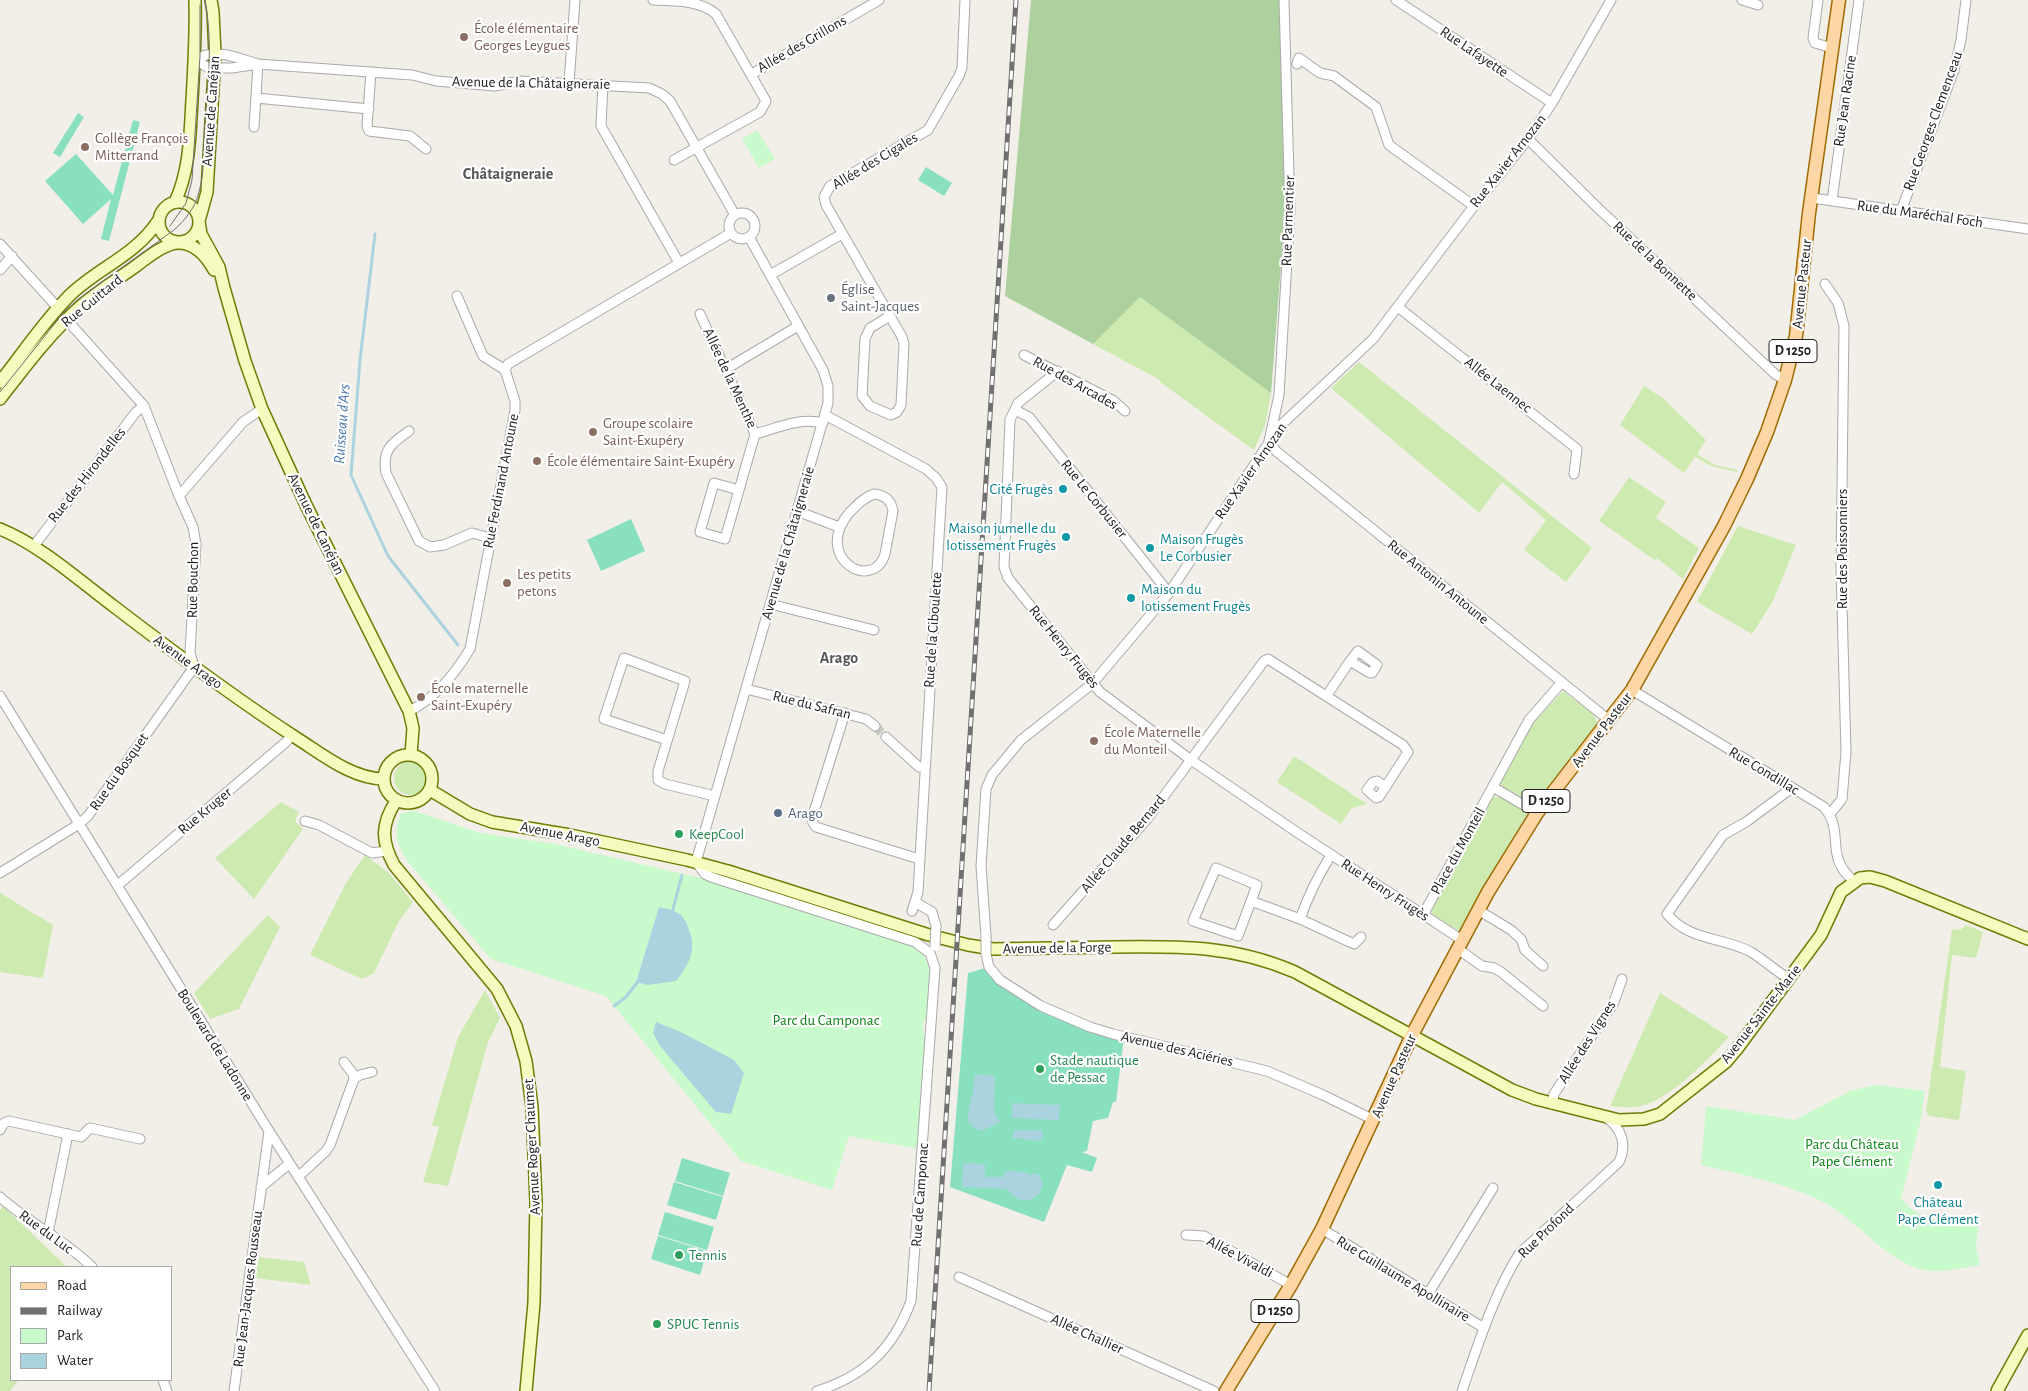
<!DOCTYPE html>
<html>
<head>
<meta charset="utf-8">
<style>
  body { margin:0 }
  #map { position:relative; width:2028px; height:1391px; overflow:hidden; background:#f2efe9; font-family:"Alegreya Sans",sans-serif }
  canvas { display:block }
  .legend { position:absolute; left:10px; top:1266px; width:162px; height:115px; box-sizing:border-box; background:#fff; border:1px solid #a7a7a7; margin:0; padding:6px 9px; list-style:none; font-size:15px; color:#222 }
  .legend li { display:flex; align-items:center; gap:10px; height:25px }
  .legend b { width:25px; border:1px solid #a7a7a7 }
</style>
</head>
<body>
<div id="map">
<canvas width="2028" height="1391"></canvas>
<ul class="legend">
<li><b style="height:6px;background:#fcd6a4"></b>Road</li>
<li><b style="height:6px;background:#707070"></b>Railway</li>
<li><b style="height:14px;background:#c8facc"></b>Park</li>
<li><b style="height:14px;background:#aad3df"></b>Water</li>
</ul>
</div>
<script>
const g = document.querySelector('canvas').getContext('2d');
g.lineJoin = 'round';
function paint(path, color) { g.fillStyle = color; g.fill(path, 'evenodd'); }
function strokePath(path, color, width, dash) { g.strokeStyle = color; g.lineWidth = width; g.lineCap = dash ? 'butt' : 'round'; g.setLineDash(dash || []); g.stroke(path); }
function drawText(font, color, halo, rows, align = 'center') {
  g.font = font + ' "Alegreya Sans",sans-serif'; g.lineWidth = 4.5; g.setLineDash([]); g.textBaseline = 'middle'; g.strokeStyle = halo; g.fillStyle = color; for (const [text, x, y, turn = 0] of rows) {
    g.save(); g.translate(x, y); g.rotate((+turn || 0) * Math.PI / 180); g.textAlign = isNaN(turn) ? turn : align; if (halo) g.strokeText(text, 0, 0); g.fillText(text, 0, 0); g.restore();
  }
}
paint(new Path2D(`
  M1140 297 1271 393 1265 425 1254 450 1160 382V380L1093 344Z
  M1359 362 1592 548 1566 582 1524 550 1546 520 1502 482 1479 513 1331 388Z
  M1644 386 1664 399 1706 440 1697 454 1715 465 1738 470 1737 472 1711 466 1695 457 1684 473 1620 425Z
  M1629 477 1666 502 1656 518 1699 548 1683 579 1657 558 1655 560 1599 521Z
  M1738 526 1796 545 1773 601 1752 634 1697 602Z
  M1563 691 1593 714 1599 725 1535 805H1528L1529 802 1510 790 1508 792 1501 787V782L1532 724Z
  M1294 756 1367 804 1352 808 1341 824 1277 782Z
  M394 778a17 17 0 1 1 34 0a17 17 0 1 1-34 0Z
  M1494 797H1501L1526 811 1527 814 1460 929 1457 930 1432 914 1431 910 1490 801Z
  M281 802 299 812 295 821 303 829 254 899 215 858Z
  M365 855 389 873 413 902 399 921 374 973 362 979 310 955 346 883Z
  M0 893 53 925 43 978 0 972Z
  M268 915 280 927 239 1009 210 1019 194 993Z
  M1966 925 1983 932 1976 958 1952 955 1940 1067 1966 1071 1959 1120 1929 1116 1926 1111 1952 929 1960 930Z
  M485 990 500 1018 488 1042 448 1186 423 1182 439 1127 432 1125 458 1037Z
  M1660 993 1729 1037C1708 1059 1671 1099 1641 1106 1631 1108 1621 1107 1610 1106Z
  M3 1206 67 1267H11V1380H19L10 1391H0V1210Z
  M258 1257 304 1262 311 1285 256 1278Z`), '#cdebb0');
paint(new Path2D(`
  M1031 0H1280L1285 213 1271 393 1140 297 1093 344 1005 296Z`), '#add19e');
paint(new Path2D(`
  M757 130 775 159 759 168 742 139Z
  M415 811 480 833 555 844 709 880 897 941 901 940 917 948 922 953 929 966 931 976 928 1015 923 1023V1031L926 1041 920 1097 919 1149 849 1136 832 1190 741 1161 606 996 491 959 409 863C396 844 393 835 401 813ZM659 907 677 912 648 985 636 981ZM656 1023 683 1033 731 1114 716 1112Z
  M1876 1085 1925 1091 1921 1119 1901 1199C1905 1202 1909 1207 1913 1210 1926 1219 1955 1225 1969 1217L1979 1221 1976 1247 1980 1265C1964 1267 1946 1272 1930 1271 1890 1267 1859 1221 1825 1203 1787 1183 1743 1175 1701 1165L1706 1106 1795 1120 1850 1091Z`), '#c8facc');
paint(new Path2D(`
  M78 113 84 117 60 157 53 153Z
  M133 120 140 122 109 241 101 239 111 199 83 224 45 181 76 154 113 195Z
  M926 167 952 183 944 196 918 180Z
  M631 519 645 551 601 571 587 540Z
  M989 967 1041 1006 1124 1037 1116 1102H1113L1108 1118 1093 1121 1087 1151 1082 1152 1097 1158 1092 1172 1067 1165 1044 1222 950 1187 968 973Z
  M682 1158 730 1173 723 1196 675 1181Z
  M674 1182 723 1197 716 1220 667 1205Z
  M665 1212 714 1227 707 1250 658 1235Z
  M658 1236 707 1251 700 1275 651 1259Z`), '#88e0be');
paint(new Path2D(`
  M659 907C665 908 673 910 678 913 684 917 687 923 689 930 697 950 689 965 676 981L648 985 636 982Z
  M656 1022 683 1033 734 1060 744 1073 731 1114 716 1112 660 1046 653 1033Z
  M975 1074 994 1076 995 1078 994 1112 1000 1122 982 1131 974 1128 967 1120 973 1091Z
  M1012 1103 1060 1105 1059 1120 1012 1118Z
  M1014 1130H1042L1043 1136 1040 1141 1012 1138Z
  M963 1163 985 1164V1177H1004L1005 1172 1007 1171 1026 1172 1030 1175 1036 1173C1056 1186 1026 1217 1007 1189L962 1187Z`), '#aad3df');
strokePath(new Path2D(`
  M375 234 360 360 351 475 388 556 458 645
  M672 913 682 875
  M614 1006 626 997 640 979`), '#aad3df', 3);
strokePath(new Path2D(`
  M875 726 886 737`), '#c8c6c1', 9, [9, 4.5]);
const street = new Path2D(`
  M653 0C674 1 700 0 716 14L766 101 760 112 674 160
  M1284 0 1290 211 1279 395 1269 441 1276 451 1610 721
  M1396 0 1552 103
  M1742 0 1758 5
  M1818 0 1813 38 1815 43 1832 48
  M258 64C238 58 213 47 195 60L209 68H232L258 64 412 75 436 81 495 86 520 81 649 88 662 94 670 101 735 215
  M1297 64 1299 58 1320 73 1334 76 1376 107 1389 145 1474 206
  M371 72 367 126 369 131 410 136 426 149
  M752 74 879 0
  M569 83 575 0
  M603 84 601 126 679 263
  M256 98 369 109
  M254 127 258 64
  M1528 139 1599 209 1775 374 1785 380
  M1812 198 2028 229
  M1832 201 1859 0
  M1901 211 1954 70 1961 40 1966 0
  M729 226a13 13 0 1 1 26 0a13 13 0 1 1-26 0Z
  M749 237 823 370 828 386V403L696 862 705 874 711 877 915 942 930 953 935 968 911 1301C893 1349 865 1376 817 1391
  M0 244 58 308
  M0 270 12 256
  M770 275 842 234
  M1825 284 1838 303 1844 326 1841 569 1846 752 1842 799 1830 814
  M457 296 483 356 505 370
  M1398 307 1577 449 1574 474
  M700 314 755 434C777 428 800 417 823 423
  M890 316 870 328 865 339 862 396 870 406 891 415 897 412 901 405 904 344 902 337 826 205 824 197 830 186 928 130 959 76 962 68 965 0
  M66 319 144 406 179 496
  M1024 355 1114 401 1125 411
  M726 369 798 326
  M1058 371 1018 403 1010 420 1004 567 1008 578 1100 692 1191 760 1298 833 1462 940
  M1015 410 1029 417 1169 593
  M825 415 926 469 936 478 942 487 918 892 912 911
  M409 431C392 443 382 449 386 473L419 541 430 547 444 545 472 533 490 538
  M739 490 714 483 700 532 725 539 755 434
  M874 494C885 495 891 500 893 511L885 554C873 593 812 558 849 513 857 505 863 498 874 494Z
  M797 511 839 527
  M33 547 136 412 144 406
  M770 604 874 630
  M746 689 866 719 875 726
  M1632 690 1824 807C1846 833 1823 856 1854 881
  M1327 695 1350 661 1370 673H1372L1377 665 1358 651 1350 661
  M0 696 269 1131 435 1391
  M409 711C435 699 456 672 470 649L515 410V401L505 370 508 364 731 233
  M845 713 812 818 813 823 816 827 919 859
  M886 737 919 767H925
  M667 740 604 719 624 658 685 681 658 771V780L665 784 715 796
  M1493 787 1537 813
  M305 821 319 825 372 853 387 851
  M0 873 79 824 88 816 194 667 190 653 196 544 193 527 179 496 243 422 262 409
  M118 885 286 742 292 735
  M1251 901 1257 885 1216 868 1193 921 1238 936 1251 901 1300 919 1354 944 1361 937
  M915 902 932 912 936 926
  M1478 910 1511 930 1521 939 1525 950 1543 966
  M1423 915 1529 720 1562 682
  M1300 919C1308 896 1318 876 1331 855
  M1053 925 1147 819 1264 661 1268 659 1403 745 1408 752 1379 797 1376 798 1367 790 1373 782 1377 781 1386 787
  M986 936 981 866 986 789 992 775 1021 740 1092 684 1169 593 1280 426 1373 339 1474 206 1528 139 1552 103 1611 0
  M1458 949 1482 966 1494 968 1501 972 1543 1006
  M986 954 989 967 1000 980 1041 1006 1090 1027 1113 1034 1267 1071 1323 1095 1374 1120
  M1789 979C1776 971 1764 960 1751 952 1723 937 1689 941 1667 914L1723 835 1746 822 1792 788
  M344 1062 353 1074 354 1079
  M1552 1104 1554 1094 1614 1002 1622 979
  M0 1130 4 1123 9 1121 81 1137 90 1128 140 1139
  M298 1177 326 1151 330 1145 354 1079 360 1075 372 1072
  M261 1187 289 1164
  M0 1197C29 1223 65 1240 92 1267
  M1322 1229 1484 1328
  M48 1233 68 1134
  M1186 1235 1204 1236 1291 1285
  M959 1277 1214 1391
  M1428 1294 1493 1188
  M163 1380 167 1391
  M234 1391 269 1131
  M1462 1391C1478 1345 1493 1296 1519 1254L1619 1162C1627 1145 1622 1129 1607 1118`);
const secondary = new Path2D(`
  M211 0 213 12 215 54 207 192 199 221 201 234 219 267 224 288 245 361 262 409 306 505 409 711 413 728 411 755
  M159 222a20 20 0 1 1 40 0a20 20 0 1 1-40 0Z
  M175 202C190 170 190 134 192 100 194 66 196 34 195 0
  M0 382C23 353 44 321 70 295 98 268 136 255 158 221
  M0 399C25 367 50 333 81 306 98 291 118 279 136 266 147 258 166 242 180 243 196 244 207 257 214 270
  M0 529C42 546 81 582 116 608 176 654 236 699 298 739 323 755 353 779 384 779
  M384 779a24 24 0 1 1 48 0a24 24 0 1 1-48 0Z
  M430 790 470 814 492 822 570 835 687 860 728 871 929 935 968 945 993 949C1033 948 1072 948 1112 947 1179 946 1232 945 1295 972L1512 1090 1536 1099 1619 1120 1644 1119 1660 1114 1726 1062 1737 1049 1821 935 1841 892 1860 878 1870 877 1885 881 2028 939
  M396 801C381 824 381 841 394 865L497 989 516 1026 526 1061 532 1107 536 1202 534 1303 526 1391
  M1997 1391 2028 1335`);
const primary = new Path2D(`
  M1226 1391 1291 1285 1322 1229 1412 1035 1488 892 1537 813 1632 690 1724 526 1747 479 1767 432 1785 380 1796 336 1809 213 1839 0`);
strokePath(street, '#a9a9a9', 11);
strokePath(secondary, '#707d05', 14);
strokePath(primary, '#a06b00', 15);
strokePath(street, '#fff', 9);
strokePath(secondary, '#f7fabf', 11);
strokePath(primary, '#fcd6a4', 12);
strokePath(new Path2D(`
  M170 226 186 203 192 180 200 56V5
  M0 392 64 312 77 300 174 230C186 219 195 208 199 192 205 171 203 148 205 127 208 84 213 43 205 0`), '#707070', 1);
const rail = new Path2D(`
  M929 1391 1016 0`);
strokePath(rail, '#707070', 5);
strokePath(rail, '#fff', 3, [9]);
const streetBridge = new Path2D(`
  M986 936V954
  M935 946 936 926`);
strokePath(streetBridge, '#a9a9a9', 11, []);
strokePath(streetBridge, '#fff', 9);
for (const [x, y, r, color] of [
  [464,37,5,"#8d6e63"],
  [85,147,5,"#8d6e63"],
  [831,298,5,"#6b7280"],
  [593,432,5,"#8d6e63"],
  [537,461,5,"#8d6e63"],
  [1063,489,5,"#0f9aa8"],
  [1066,537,5,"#0f9aa8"],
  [1150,548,5,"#0f9aa8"],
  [507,583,5,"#8d6e63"],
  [1131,598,5,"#0f9aa8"],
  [421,697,5,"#8d6e63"],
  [1094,741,5,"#8d6e63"],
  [778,813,5,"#5c6f8a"],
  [679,834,5,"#2e9e5b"],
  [1040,1069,5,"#2e9e5b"],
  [1938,1185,5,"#0f9aa8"],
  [679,1255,5,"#2e9e5b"],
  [657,1324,5,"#2e9e5b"]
]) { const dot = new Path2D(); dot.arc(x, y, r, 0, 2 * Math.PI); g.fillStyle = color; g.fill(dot); strokePath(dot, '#fff', 2); }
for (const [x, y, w] of [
  [1793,351,48],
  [1546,801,48],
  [1275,1311,48]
]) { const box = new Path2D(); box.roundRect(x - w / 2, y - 11.5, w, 23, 4); g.fillStyle = '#fff'; g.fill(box); strokePath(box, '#222', 1); }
drawText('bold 14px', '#222', null, [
  ["D 1250",1793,351],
  ["D 1250",1546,801],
  ["D 1250",1275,1311]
]);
drawText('15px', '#785e54', '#fff', [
  ["École élémentaire",474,28],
  ["Georges Leygues",474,45],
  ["Collège François",95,138],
  ["Mitterrand",95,155],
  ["Groupe scolaire",603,423],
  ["Saint-Exupéry",603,440],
  ["École élémentaire Saint-Exupéry",547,461],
  ["Les petits",517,574],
  ["petons",517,591],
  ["École maternelle",431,688],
  ["Saint-Exupéry",431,705],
  ["École Maternelle",1104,732],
  ["du Monteil",1104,749]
], 'left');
drawText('15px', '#222', '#fff', [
  ["Allée des Grillons",802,44,-30],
  ["Rue Lafayette",1474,52,34],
  ["Avenue de la Châtaigneraie",531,83,1],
  ["Rue Jean Racine",1845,101,-82],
  ["Avenue de Canéjan",211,111,-86],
  ["Rue Georges Clemenceau",1933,121,-70],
  ["Allée des Cigales",875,161,-31],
  ["Rue Xavier Arnozan",1508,161,-52],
  ["Rue du Maréchal Foch",1920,214,8],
  ["Rue Parmentier",1288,221,-88],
  ["Rue de la Bonnette",1655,261,43],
  ["Avenue Pasteur",1802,284,-84],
  ["Rue Guittard",92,301,-39],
  ["Allée de la Menthe",730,378,65],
  ["Rue des Arcades",1075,383,29],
  ["Allée Laennec",1498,385,38],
  ["Rue Xavier Arnozan",1251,471,-55],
  ["Rue des Hirondelles",87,475,-52],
  ["Rue Ferdinand Antoune",501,481,-79],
  ["Rue Le Corbusier",1094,499,51],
  ["Avenue de Canéjan",316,524,64],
  ["Avenue de la Châtaigneraie",788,543,-74],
  ["Rue des Poissonniers",1842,549,-90],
  ["Rue Bouchon",193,580,-89],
  ["Rue Antonin Antoune",1438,582,39],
  ["Rue de la Ciboulette",933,630,-86],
  ["Rue Henry Frugès",1064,647,51],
  ["Avenue Arago",188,662,36],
  ["Rue du Safran",812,705,14],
  ["Avenue Pasteur",1602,730,-53],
  ["Rue Condillac",1764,771,31],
  ["Rue du Bosquet",119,772,-55],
  ["Rue Kruger",205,811,-40],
  ["Avenue Arago",560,834,11],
  ["Allée Claude Bernard",1123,844,-50],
  ["Place du Monteil",1458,851,-61],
  ["Rue Henry Frugès",1385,890,33],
  ["Avenue de la Forge",1057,948,-1],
  ["Avenue Sainte-Marie",1761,1014,-52],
  ["Allée des Vignes",1587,1042,-58],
  ["Boulevard de Ladonne",215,1045,58],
  ["Avenue des Aciéries",1177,1049,13],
  ["Avenue Pasteur",1394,1076,-66],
  ["Avenue Roger Chaumet",532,1147,-93],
  ["Rue de Camponac",920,1195,-86],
  ["Rue Profond",1546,1231,-44],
  ["Rue du Luc",46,1232,36],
  ["Allée Vivaldi",1240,1257,28],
  ["Rue Guillaume Apollinaire",1403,1279,31],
  ["Rue Jean-Jacques Rousseau",248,1289,-83],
  ["Allée Challier",1087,1334,24]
]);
drawText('15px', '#5b616d', '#fff', [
  ["Église",841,289],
  ["Saint-Jacques",841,306]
], 'left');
drawText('15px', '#0d838f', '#fff', [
  ["Cité Frugès",1053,489],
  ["Maison jumelle du",1056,528],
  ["lotissement Frugès",1056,545],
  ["Maison Frugès",1160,539,"left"],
  ["Le Corbusier",1160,556,"left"],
  ["Maison du",1141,589,"left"],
  ["lotissement Frugès",1141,606,"left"],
  ["Château",1938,1202,"center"],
  ["Pape Clément",1938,1219,"center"]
], 'right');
drawText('15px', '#4e5e75', '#fff', [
  ["Arago",788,813]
], 'left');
drawText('15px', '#27864d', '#fff', [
  ["KeepCool",689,834],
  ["Stade nautique",1050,1060],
  ["de Pessac",1050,1077],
  ["Tennis",689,1255],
  ["SPUC Tennis",667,1324]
], 'left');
drawText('15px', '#0c8416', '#fff', [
  ["Parc du Camponac",826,1020],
  ["Parc du Château",1852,1144],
  ["Pape Clément",1852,1161]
]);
drawText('bold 16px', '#555', '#fff', [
  ["Châtaigneraie",508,174],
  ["Arago",839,658]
]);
drawText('italic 16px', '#4a7aab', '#fff', [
  ["Ruisseau d'Ars",342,424,-86]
]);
</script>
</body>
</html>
